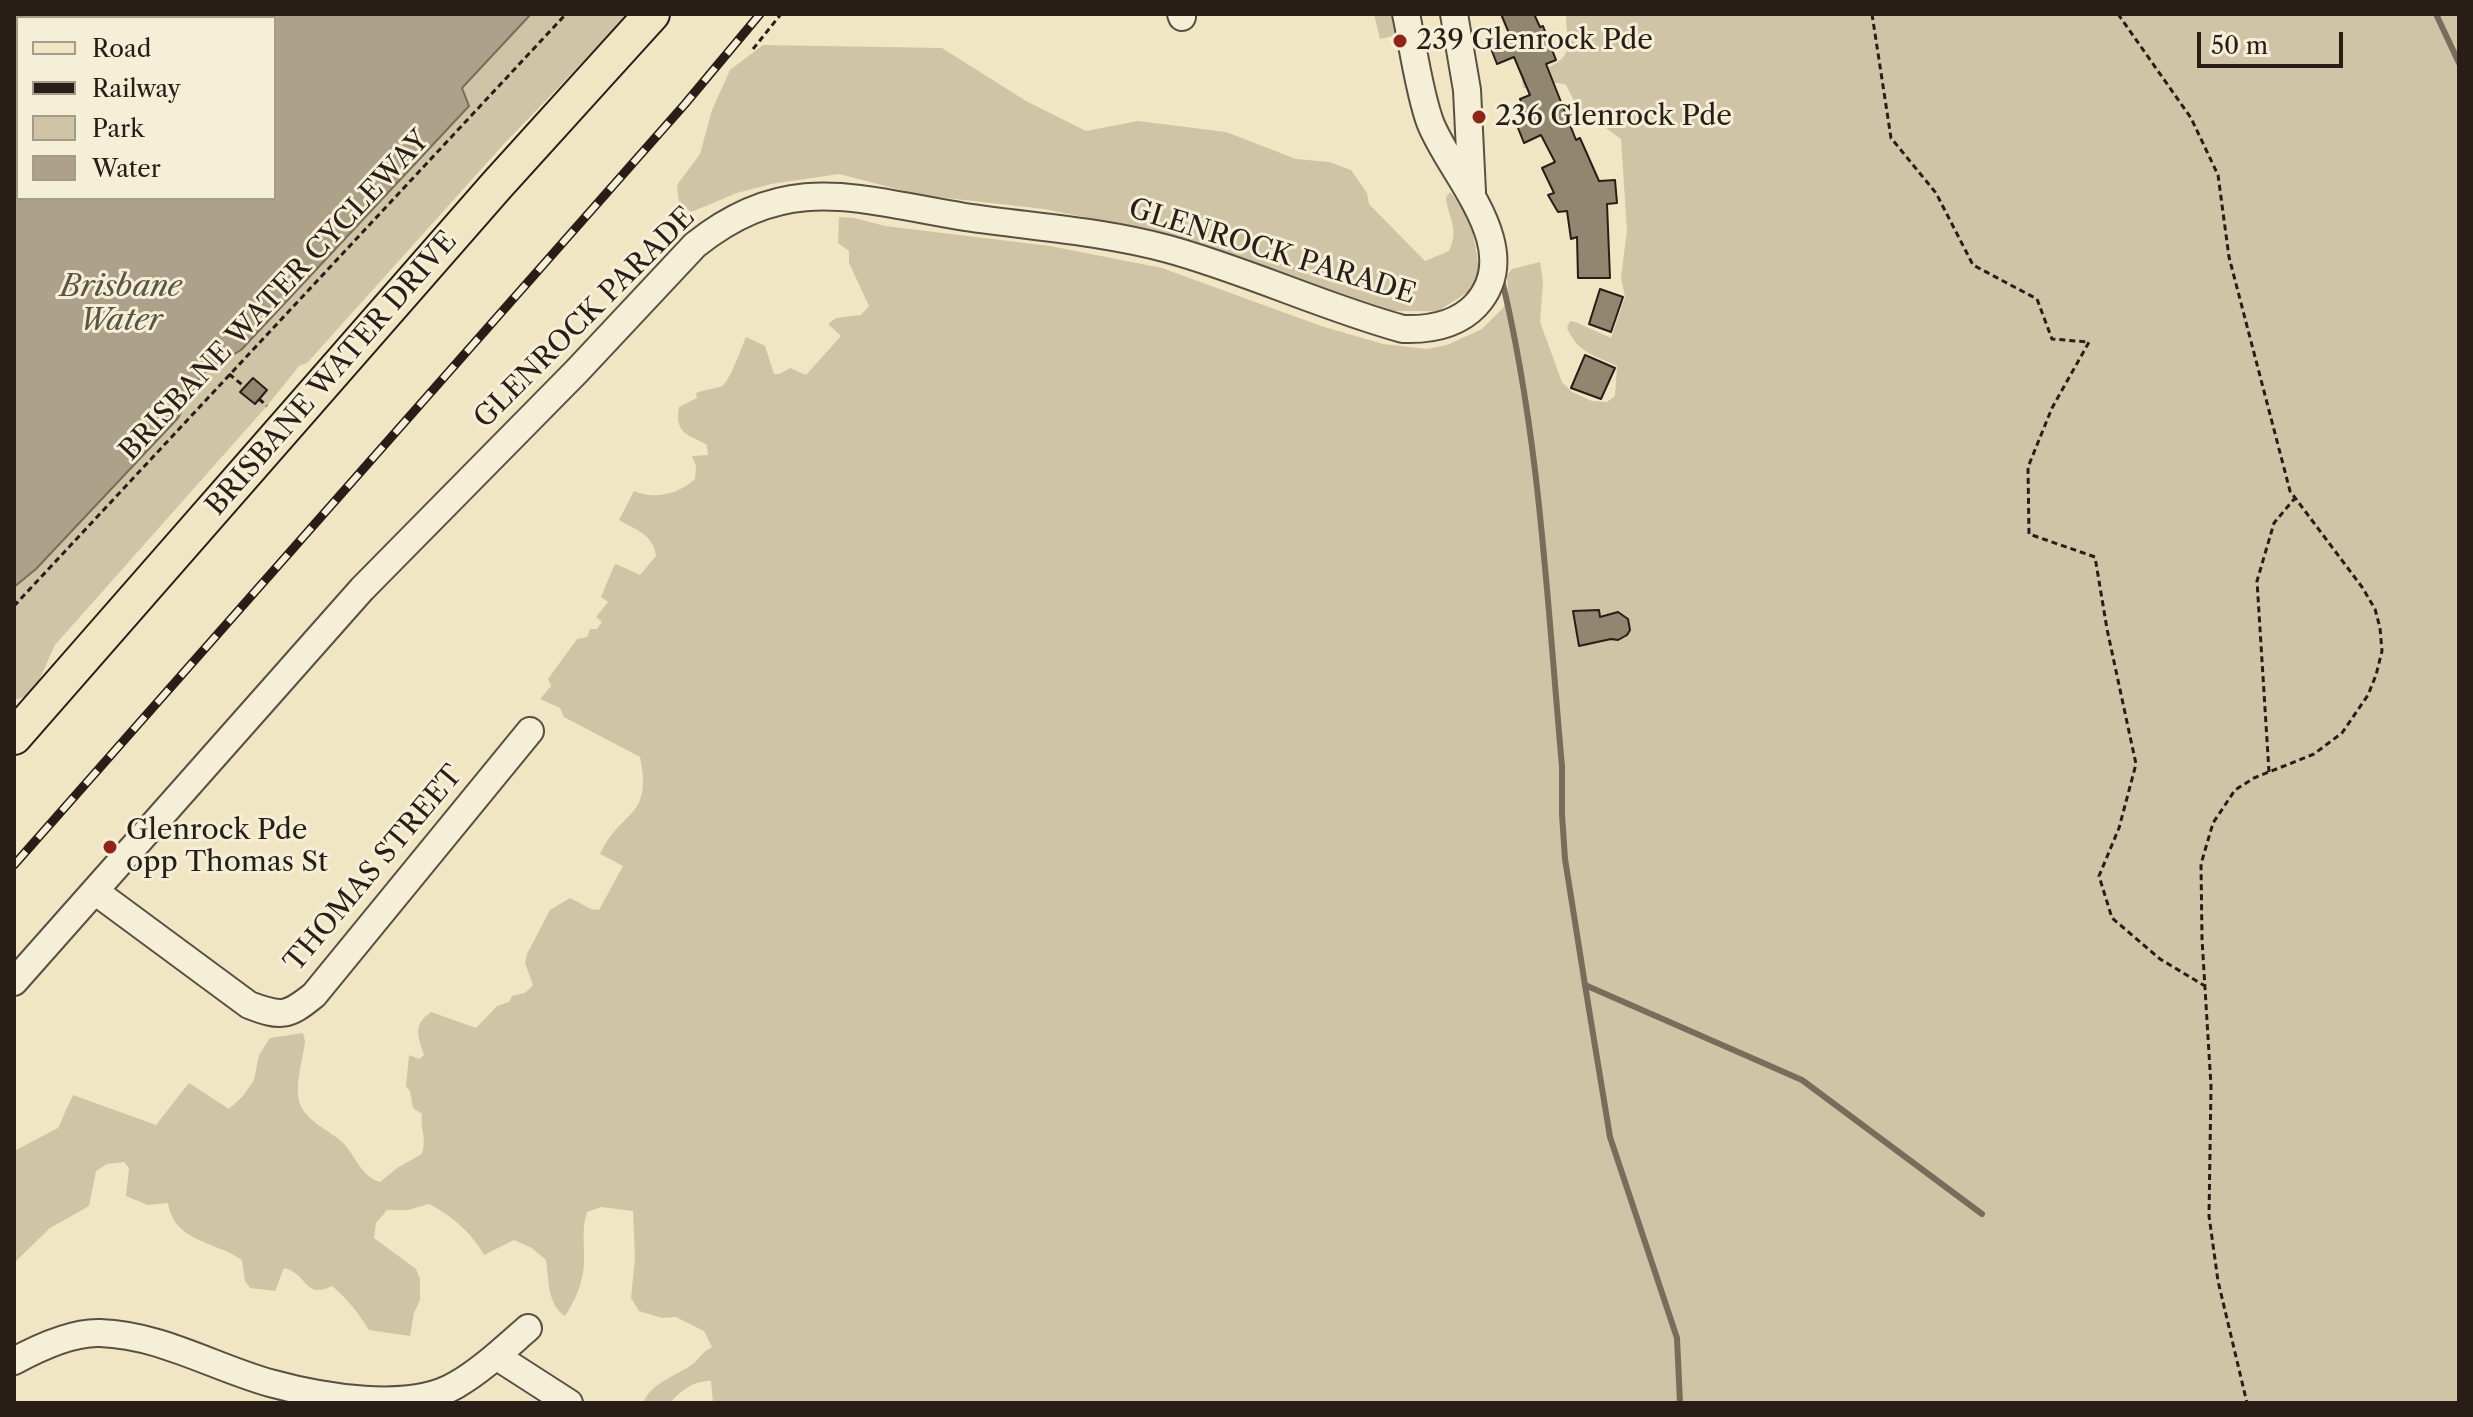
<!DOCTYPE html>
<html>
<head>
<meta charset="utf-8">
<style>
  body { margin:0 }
  #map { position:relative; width:2473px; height:1417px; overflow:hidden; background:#f1e6c3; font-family:"Libre Caslon Text",serif }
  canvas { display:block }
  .frame { position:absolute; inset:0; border:16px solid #281e17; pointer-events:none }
  .legend { position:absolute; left:16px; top:16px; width:260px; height:184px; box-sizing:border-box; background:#f6efd8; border:2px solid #a49b8b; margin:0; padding:10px 14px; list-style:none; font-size:24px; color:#281e17 }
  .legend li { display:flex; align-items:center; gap:16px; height:40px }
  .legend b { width:40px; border:2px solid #a49b8b }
  .scale { position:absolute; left:2197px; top:32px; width:146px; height:36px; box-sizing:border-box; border:4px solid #281e17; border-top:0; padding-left:10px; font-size:24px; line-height:28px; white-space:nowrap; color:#281e17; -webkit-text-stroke:6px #f6efd8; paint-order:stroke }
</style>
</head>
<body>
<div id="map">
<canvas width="2473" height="1417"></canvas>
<div class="frame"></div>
<ul class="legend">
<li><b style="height:10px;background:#f1e6c3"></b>Road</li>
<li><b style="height:10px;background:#281e17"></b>Railway</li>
<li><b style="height:22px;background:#cfc4a6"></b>Park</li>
<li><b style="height:22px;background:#ada289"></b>Water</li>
</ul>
<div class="scale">50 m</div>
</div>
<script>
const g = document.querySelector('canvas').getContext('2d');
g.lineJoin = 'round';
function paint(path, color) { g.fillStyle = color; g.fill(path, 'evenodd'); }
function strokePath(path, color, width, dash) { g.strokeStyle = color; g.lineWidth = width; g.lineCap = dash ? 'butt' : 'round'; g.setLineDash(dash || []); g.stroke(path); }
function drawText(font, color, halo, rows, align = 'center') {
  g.font = font + ' "Libre Caslon Text",serif'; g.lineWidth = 6; g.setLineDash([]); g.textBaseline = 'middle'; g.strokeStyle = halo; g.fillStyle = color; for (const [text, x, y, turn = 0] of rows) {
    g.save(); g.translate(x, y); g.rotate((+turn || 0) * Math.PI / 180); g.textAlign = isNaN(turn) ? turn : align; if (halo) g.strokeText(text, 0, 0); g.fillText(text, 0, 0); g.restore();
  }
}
paint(new Path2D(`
  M531 14H629L502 146 307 363 299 366 267 406 55 645C45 664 38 697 14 700V587L36 569 178 418 201 375 241 350 469 107 462 89Z
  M1374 14H1396L1398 35 1380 39Z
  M1566 14H2459V1403H713L711 1381C692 1381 682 1390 670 1403H643C653 1381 675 1377 693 1364 700 1358 703 1351 712 1347L704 1331 676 1317 662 1318 639 1311 631 1298 635 1258 633 1211 601 1207 587 1212C582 1228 584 1240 584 1256 585 1279 577 1297 565 1316 547 1304 549 1280 546 1260L532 1248 514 1240 484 1255C472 1233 451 1215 429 1204L408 1210H387L376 1223 374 1238 416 1269 420 1279V1300L414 1313 410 1336 369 1330C358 1313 348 1299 332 1286 304 1300 308 1274 284 1268L275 1291 250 1288 245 1281 242 1260C215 1241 174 1242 168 1203L148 1205 126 1196 129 1168 124 1162 107 1164 96 1171 89 1206 50 1228 14 1263V1151L58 1128 73 1095 156 1125 189 1083 229 1109 243 1096 254 1080 259 1055 270 1038 303 1033 305 1041C303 1060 294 1085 300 1104 306 1121 329 1130 342 1142 355 1154 361 1177 380 1182L397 1168 422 1154C427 1135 420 1131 422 1114L413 1108 410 1091 406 1087 409 1055 419 1059 424 1055C418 1036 412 1025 431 1012L476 1028 497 1006 509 1002 512 996 525 993 533 985 525 963 527 954 550 910 570 898 591 909 599 910 623 866 600 854C621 809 653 819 640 757L564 717 560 708 540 699 551 686 548 679 577 639 587 637 590 629H597L602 622 596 617 608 602 601 597 614 566 616 564 640 575 656 556C653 534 636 530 619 520L634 491C655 500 679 494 695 479L696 466 692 456 708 455 707 445C690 434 674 436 679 407L697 398 696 393C703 390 718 388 722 386 730 381 742 346 746 337L765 346 774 374H780L790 368 806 375 841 336 828 324 836 318 861 315 869 306 849 263V251L838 243 839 217 854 218 885 226 1050 246 1162 268 1321 326 1383 344 1427 349 1447 345 1482 329 1503 308 1508 298 1507 275 1512 269 1540 262 1543 282 1540 322 1562 382 1572 392 1592 401 1607 402 1615 396 1617 366C1594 355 1578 353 1567 328L1570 321 1575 322 1611 338 1625 297 1621 277 1627 231 1621 139 1577 107 1566 85C1551 79 1539 89 1523 88L1522 80C1530 73 1536 71 1546 68 1576 57 1566 42 1566 14Z
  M763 45 942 48 1026 101 1086 131 1138 121 1226 132 1296 159 1329 162 1351 170 1367 193 1369 204 1425 261 1449 251C1460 228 1448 219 1446 197L1450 192 1464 209 1472 227 1480 274 1476 287 1438 311H1394L1153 231 1044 209 920 195 839 174 771 184 737 193 691 212 679 204 677 185 700 154 712 110 730 70Z`), '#cfc4a6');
const water = new Path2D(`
  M14 14H531L462 88 469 106 241 350 201 375 178 418 36 569 14 587ZM18 18H274V198H18Z`);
paint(water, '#ada289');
strokePath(water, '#786d5b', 2);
strokePath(new Path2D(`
  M2436 14 2459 63
  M1501 276C1540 436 1547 602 1562 766V814L1565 859 1585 985 1802 1080 1982 1214
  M1585 985 1610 1137 1677 1338 1680 1403`), '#786d5b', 6);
const building = new Path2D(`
  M1501 14H1534L1540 27 1543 26 1556 60 1546 64 1576 140 1580 138 1599 181 1615 180 1617 203 1607 204 1610 278H1578L1577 237 1571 239 1567 211 1558 212 1548 195 1554 193 1542 168 1555 162 1541 135 1524 143 1516 123 1529 119 1520 99 1530 95 1514 57 1497 64 1490 46 1511 38Z
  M1600 289 1623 297 1611 332 1589 324Z
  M1585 355 1615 368 1601 399 1571 388Z
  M253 378 267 390 255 404 240 392Z
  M1599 610 1600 617 1618 612 1628 619 1630 630 1627 635 1618 640 1611 639 1579 646 1573 611Z`);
paint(building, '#918670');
strokePath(building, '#281e17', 2);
const minor = new Path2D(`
  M1181 14 1182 17
  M1454 14 1467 90 1472 192
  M96 892 249 1005C281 1017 287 1017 314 995L530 731
  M14 982 362 589 576 372 695 245C789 170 858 200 965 217 1033 227 1102 231 1168 249 1248 271 1323 307 1403 329 1430 330 1457 325 1476 305 1528 248 1449 173 1430 122 1419 92 1413 46 1406 14
  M496 1356 569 1403
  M14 1361C38 1348 72 1332 100 1333 161 1335 213 1367 270 1383 321 1397 409 1413 456 1385 482 1370 505 1348 528 1328`);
const major = new Path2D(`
  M14 737 497 185 652 14`);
strokePath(minor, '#5a5042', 30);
strokePath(major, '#281e17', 38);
strokePath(new Path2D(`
  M1872 14 1891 138 1936 193 1973 265 2037 299 2052 339 2089 342 2052 408 2028 467 2029 534 2095 557 2107 629 2136 764 2119 828 2099 876 2112 918 2160 959 2205 986
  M2118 14 2191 118 2218 175 2229 257 2290 491 2362 587 2375 609 2380 628 2382 651 2376 675 2368 695 2342 733 2314 754 2254 778 2235 790 2213 823 2201 864 2202 939 2211 1086 2209 1216 2218 1281 2247 1403
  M753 49 781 14
  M229 374 245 387
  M259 399 267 406
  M14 606 566 14
  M2269 772 2257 581 2274 523 2295 498`), '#281e17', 3, [6, 4]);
strokePath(minor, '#f6efd8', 26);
strokePath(major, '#f1e6c3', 34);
const rail = new Path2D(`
  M14 865 685 104 760 14`);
strokePath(rail, '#281e17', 9);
strokePath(rail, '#f6efd8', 6, [18]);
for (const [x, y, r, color] of [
  [1400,41,8,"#8f2418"],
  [1479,117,8,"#8f2418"],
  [110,847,8,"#8f2418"]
]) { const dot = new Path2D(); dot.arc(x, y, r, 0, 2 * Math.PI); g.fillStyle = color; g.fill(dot); strokePath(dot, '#f6efd8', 3); }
drawText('28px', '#281e17', '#f6efd8', [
  ["239 Glenrock Pde",1416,41],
  ["236 Glenrock Pde",1495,117],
  ["Glenrock Pde",126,831],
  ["opp Thomas St",126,863]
], 'left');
drawText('28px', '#281e17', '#f6efd8', [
  ["GLENROCK PARADE",1272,252,17],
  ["BRISBANE WATER CYCLEWAY",275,296,-47],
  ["GLENROCK PARADE",585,318,-45],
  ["BRISBANE WATER DRIVE",332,374,-49],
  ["THOMAS STREET",374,869,-50]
]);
drawText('italic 30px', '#5d5345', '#f6efd8', [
  ["Brisbane",121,287],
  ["Water",121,321]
]);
</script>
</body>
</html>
